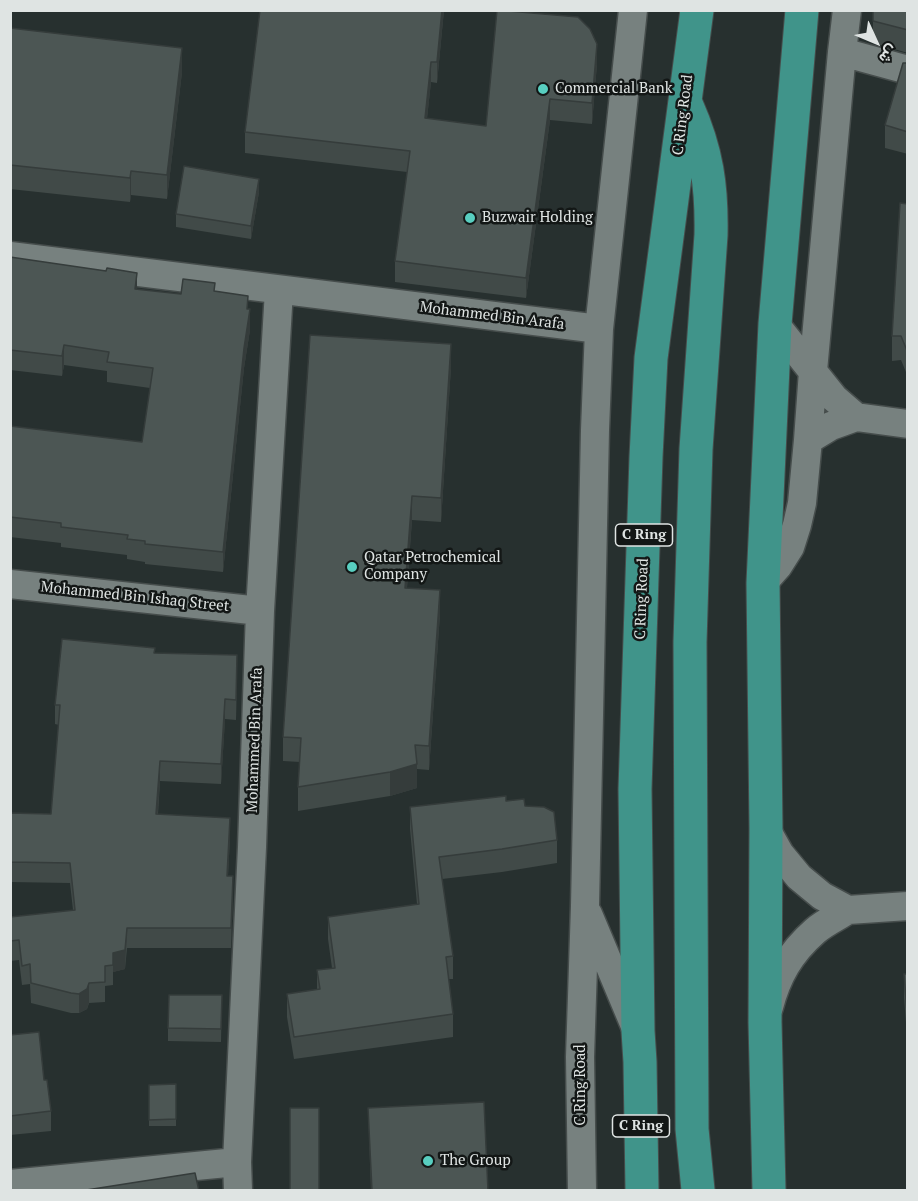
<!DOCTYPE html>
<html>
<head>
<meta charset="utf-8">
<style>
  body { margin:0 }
  #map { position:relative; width:918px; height:1201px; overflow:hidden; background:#27302f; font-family:"PT Serif",Vazirmatn,serif }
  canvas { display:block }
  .frame { position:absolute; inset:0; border:12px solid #dfe4e3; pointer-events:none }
  .north { position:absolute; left:846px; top:12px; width:60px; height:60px; -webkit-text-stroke:4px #131716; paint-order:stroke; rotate:134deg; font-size:16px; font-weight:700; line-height:24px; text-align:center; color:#dfe4e3 }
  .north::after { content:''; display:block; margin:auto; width:21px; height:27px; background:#dfe4e3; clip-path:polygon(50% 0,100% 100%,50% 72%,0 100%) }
</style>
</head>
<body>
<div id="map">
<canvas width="918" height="1201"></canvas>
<div class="frame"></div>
<div class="north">ش</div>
</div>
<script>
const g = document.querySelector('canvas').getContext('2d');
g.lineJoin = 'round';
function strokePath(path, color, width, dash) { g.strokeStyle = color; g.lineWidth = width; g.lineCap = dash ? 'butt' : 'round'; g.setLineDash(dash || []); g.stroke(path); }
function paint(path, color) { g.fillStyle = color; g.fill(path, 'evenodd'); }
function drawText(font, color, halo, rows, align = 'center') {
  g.font = font + ' "PT Serif",serif'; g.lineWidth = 5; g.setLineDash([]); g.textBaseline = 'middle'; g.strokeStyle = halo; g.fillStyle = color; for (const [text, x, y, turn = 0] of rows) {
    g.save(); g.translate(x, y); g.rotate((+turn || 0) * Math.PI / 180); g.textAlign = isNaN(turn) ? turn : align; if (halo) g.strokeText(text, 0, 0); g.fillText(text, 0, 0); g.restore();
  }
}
const minor = new Path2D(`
  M842 52 908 70
  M10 256 599 329
  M775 324 834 398 856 417
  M808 440 831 426 856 417 908 424
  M763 583 778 566 790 547 797 525 802 503 808 440 813 371 842 52 847 10
  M10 584 260 611
  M766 829 780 854 799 877 822 896 848 910 908 906
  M588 914 635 1026
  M769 1007C777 976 790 953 815 931 824 923 837 917 848 910
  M10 1184 237 1162
  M238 1190 237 1162 252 847 260 611 279 290
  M582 1190 580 1057 585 906 595 430 599 329 633 10`);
const trunk = new Path2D(`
  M687 106C707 151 712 187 711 235L696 449 690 642 692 1129 698 1190
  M642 1190 640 1062 638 1031 635 789 646 457 651 358 697 10
  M769 1190 765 1022 766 829 763 583 775 324 802 10`);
strokePath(minor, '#464d4c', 31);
strokePath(trunk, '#464d4c', 35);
strokePath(minor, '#77817f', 28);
strokePath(trunk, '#40948a', 33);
paint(new Path2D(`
  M444 10 437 83 431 82 427 118 486 126 597 64 592 124 550 120 526 298 395 282V261L407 172 245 153V132Z
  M873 10H908V53L873 43Z
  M10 28 182 72 167 199 131 195 130 202 10 189Z
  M908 63V154L885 148V125Z
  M259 192 251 239 176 227V214Z
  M908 204V377L901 360 892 361V336Z
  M10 257 137 289 181 294 215 291 248 309 250 330 244 368 223 572 145 564V562L127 559V555L61 547V543L10 537V426L142 442 150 388 107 382V371L64 365 62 376 10 370Z
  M451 367 441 522 412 520 407 588 440 614 429 770 417 769V788L390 796 298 811V787L300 762 283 761V737Z
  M155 653 237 675 236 720 225 719 221 784 160 781 158 814 230 837 228 876 233 896 231 948H127L125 969 113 972V985L105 986V1002L89 1003 87 1009 79 1013H71L31 1003 30 984 22 985 19 960 10 961V917L73 910 70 883 10 882V813L51 814 59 725 55 724V705Z
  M506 801 525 806 557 840V863L502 872 442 879 453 956V979H449L453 1014V1037L294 1059 287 1017V994L317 990V970L332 968 328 939V917L417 904 410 829V807Z
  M904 974H908V1048L904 998Z
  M222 995 221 1042 168 1041V1028Z
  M10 1035 44 1080 51 1111V1131L10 1135Z
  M176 1084V1126H149V1085Z
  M368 1108 488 1191H371Z`), '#414a48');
paint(new Path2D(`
  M442 10H444L437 83V62Z
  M597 44V64L592 124V103Z
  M182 48V72L167 199V175Z
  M431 62V82L425 138V118Z
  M550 99V120L526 298V278Z
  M131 171V195L130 202V178Z
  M259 179V192L251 239V226Z
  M137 273V293L135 289Z
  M250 309V330L244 368 223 572V552L244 348Z
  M451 344V367L441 522V498Z
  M64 345V365L62 376V356Z
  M412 496V520L405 612V588Z
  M440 590V614L429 770V746Z
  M237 655V675L236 720V700Z
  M225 699V719L221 784V764Z
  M160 761V781L156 834V814Z
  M417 764V788L390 796V772Z
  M230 818V837L227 896V876Z
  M233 876V896L231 948V928Z
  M127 928 125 969 113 972V953Z
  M89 983V1003L87 1009 79 1013V994Z`), '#353c3b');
const building = new Path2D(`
  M260 10H442L437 62H431L425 118 486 126 497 10 578 17 590 29 597 44 592 103 550 99 526 278 395 261 410 151 245 132Z
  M873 10H908V30L873 21Z
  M10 28 182 48 167 175 131 171 130 178 10 165Z
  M903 63H908V132L885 125Z
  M184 166 259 179 251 226 176 214Z
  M900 203 908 204V353L901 336H892Z
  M10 257 106 271 107 268 137 273 135 289 181 294 183 279 215 283 214 291 248 296 247 309H250L244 348 223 552 145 544V541L127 539 128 535 61 527V523L10 517V426L142 442 153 368 107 362 109 352 64 345 62 356 10 350Z
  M310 335 451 344 441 498 412 496 405 588 440 590 429 746 415 745 417 764 390 772 298 787 301 738 283 737Z
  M62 639 155 648 154 653 237 655 236 700 225 699 221 764 160 761 156 814 230 818 227 876H233L231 928H127L125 950 113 953V965L105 966V982L89 983 87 989 79 994 71 993 31 983 30 964 22 966 19 940 10 941V917L75 910 70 863 10 862V813L51 814 60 705H55Z
  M506 796V801L524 799 525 806 544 807 554 812 557 840 502 849 439 857 453 956 446 957 453 1014 294 1037 287 994 320 989 317 970 335 968 328 917 419 904 410 807Z
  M904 974H908V1024Z
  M169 995H222L221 1029 168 1028Z
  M39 1032 44 1080H47L51 1111 10 1116V1035Z
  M176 1084V1119L149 1120V1085Z
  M484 1102 488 1191H372L368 1108Z
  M290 1108H319V1191H290Z
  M195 1173 199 1191H80Z`);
paint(building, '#4c5654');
strokePath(building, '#353c3b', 1.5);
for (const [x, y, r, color] of [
  [543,89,6,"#58cec0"],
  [470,218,6,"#58cec0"],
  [352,567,6,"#58cec0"],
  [428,1161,6,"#58cec0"]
]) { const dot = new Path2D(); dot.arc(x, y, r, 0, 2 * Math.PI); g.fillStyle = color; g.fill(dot); strokePath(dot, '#131716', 2); }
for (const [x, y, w] of [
  [644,535,57],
  [641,1126,57]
]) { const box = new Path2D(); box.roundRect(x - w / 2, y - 11, w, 22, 4.5); g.fillStyle = '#131716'; g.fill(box); strokePath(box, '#dfe4e3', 1.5); }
drawText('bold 14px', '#dfe4e3', null, [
  ["C Ring",644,535],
  ["C Ring",641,1126]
]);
drawText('15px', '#dfe4e3', '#131716', [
  ["Commercial Bank",555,89],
  ["Buzwair Holding",482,218],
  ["Qatar Petrochemical",364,558],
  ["Company",364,575],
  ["The Group",440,1161]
], 'left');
drawText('15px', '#dfe4e3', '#131716', [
  ["C Ring Road",683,115,-83],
  ["Mohammed Bin Arafa",492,316,7],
  ["Mohammed Bin Ishaq Street",135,597,6],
  ["C Ring Road",642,599,-88],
  ["Mohammed Bin Arafa",255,740,-88],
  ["C Ring Road",581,1085,-90]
]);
</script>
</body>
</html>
